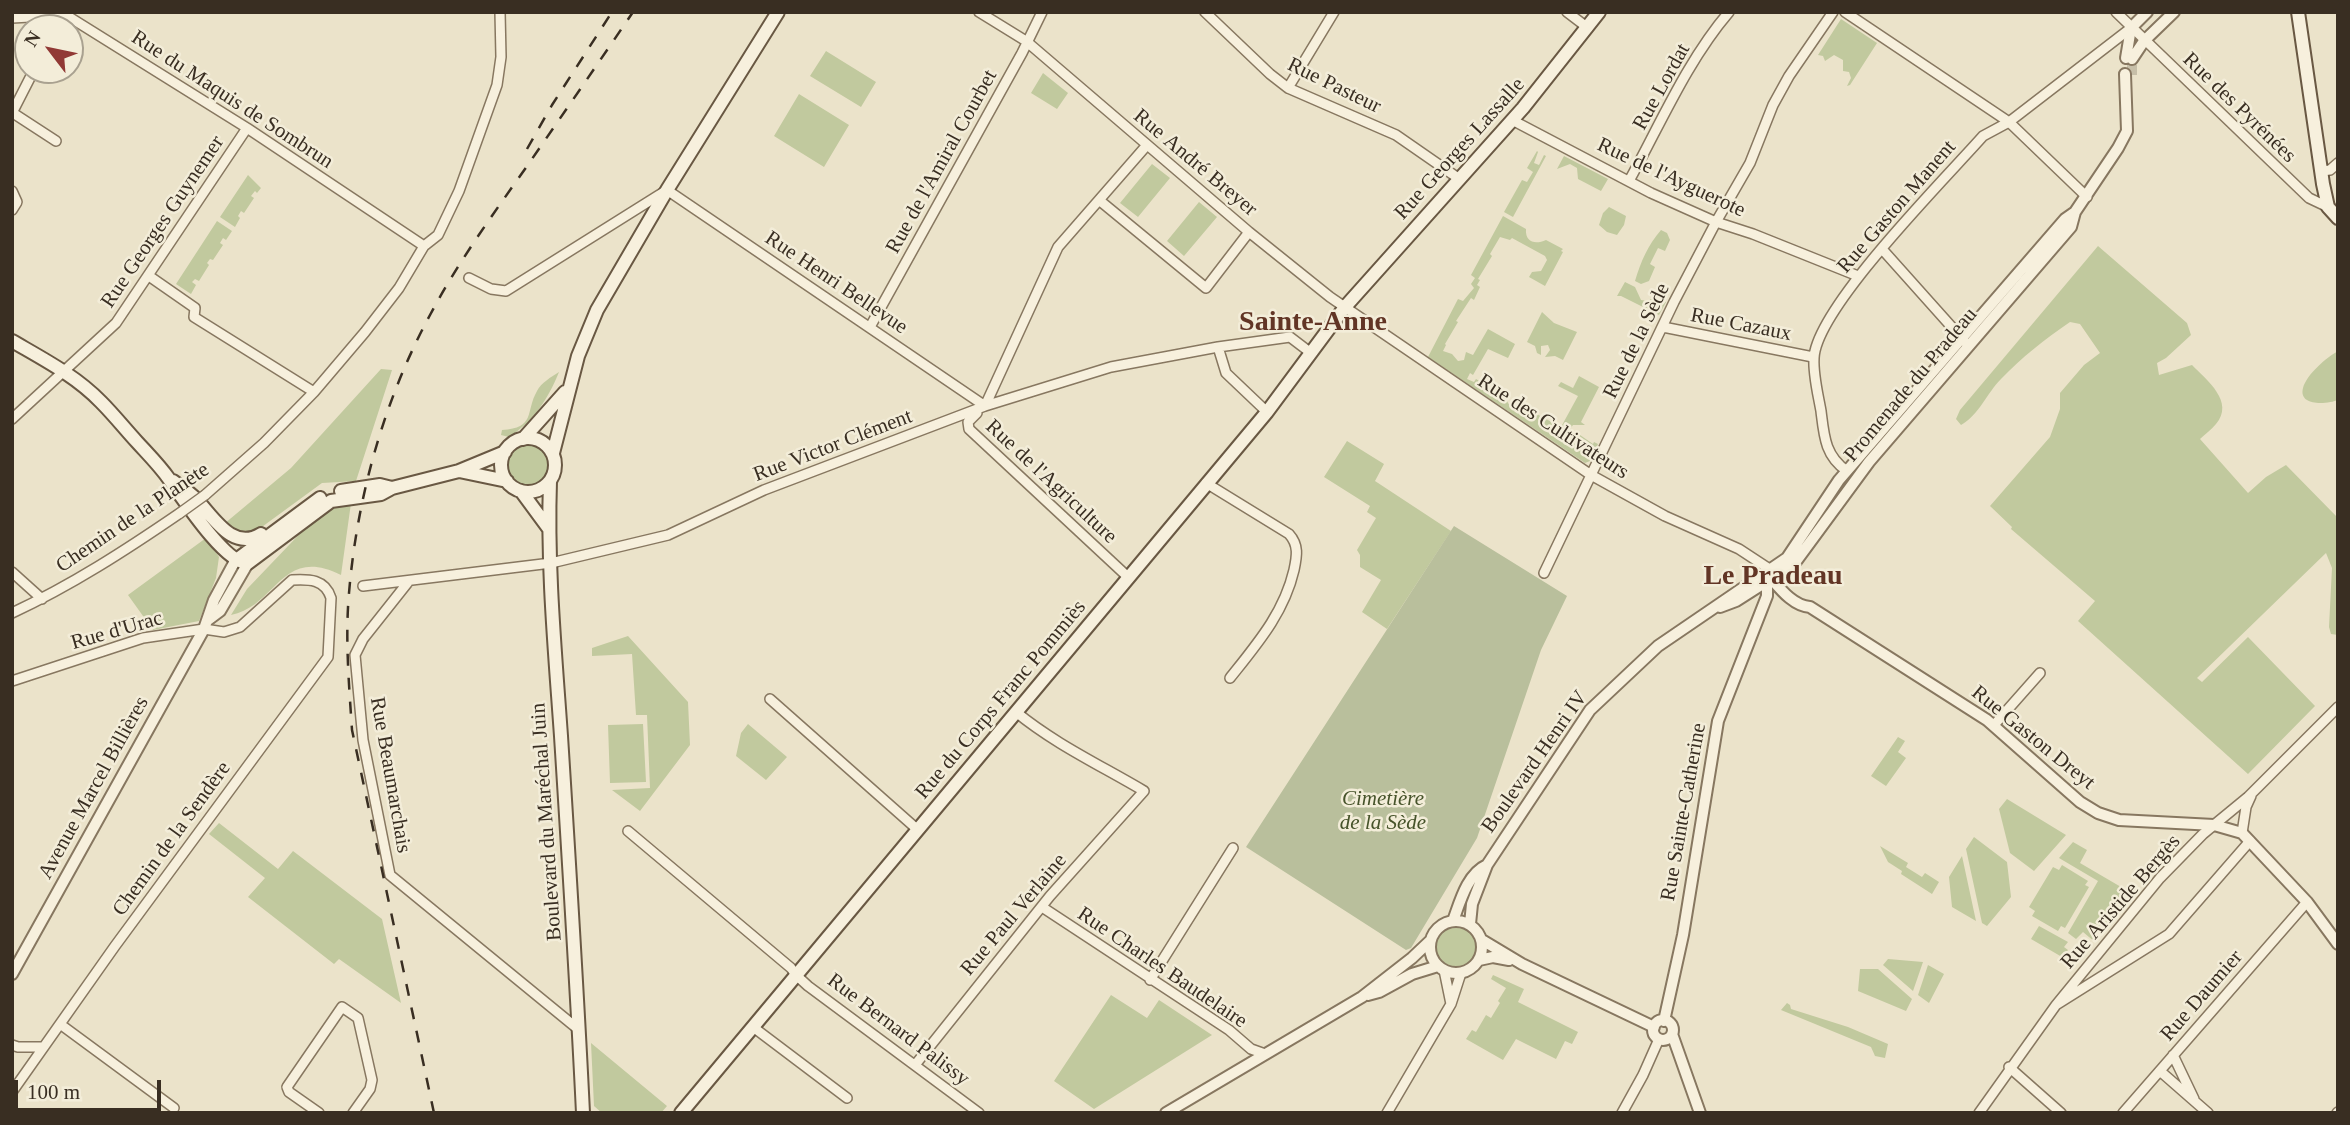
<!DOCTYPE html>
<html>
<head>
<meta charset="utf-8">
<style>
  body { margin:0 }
  #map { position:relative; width:2350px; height:1125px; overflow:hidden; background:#ebe3ca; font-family:Georgia,serif }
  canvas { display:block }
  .frame { position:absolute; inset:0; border:14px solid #392e22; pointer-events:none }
  .north { position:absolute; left:14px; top:14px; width:70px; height:70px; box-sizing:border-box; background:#f3edd9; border:2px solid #a9a190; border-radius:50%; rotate:302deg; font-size:19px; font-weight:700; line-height:28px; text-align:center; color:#392e22 }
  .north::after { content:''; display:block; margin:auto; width:24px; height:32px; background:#913935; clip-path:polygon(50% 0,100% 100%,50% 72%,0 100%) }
  .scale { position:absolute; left:14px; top:1080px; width:147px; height:32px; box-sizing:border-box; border:4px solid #392e22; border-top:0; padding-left:9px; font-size:21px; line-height:24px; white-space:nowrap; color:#392e22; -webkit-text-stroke:5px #f3edd9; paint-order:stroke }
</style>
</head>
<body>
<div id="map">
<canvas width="2350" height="1125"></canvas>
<div class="frame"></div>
<div class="north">N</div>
<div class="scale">100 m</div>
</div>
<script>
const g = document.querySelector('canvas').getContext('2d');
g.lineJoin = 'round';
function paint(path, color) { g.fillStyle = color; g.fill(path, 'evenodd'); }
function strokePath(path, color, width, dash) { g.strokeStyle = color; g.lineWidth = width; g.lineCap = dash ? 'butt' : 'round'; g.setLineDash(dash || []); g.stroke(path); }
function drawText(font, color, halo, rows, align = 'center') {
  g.font = font + ' Georgia,serif'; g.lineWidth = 5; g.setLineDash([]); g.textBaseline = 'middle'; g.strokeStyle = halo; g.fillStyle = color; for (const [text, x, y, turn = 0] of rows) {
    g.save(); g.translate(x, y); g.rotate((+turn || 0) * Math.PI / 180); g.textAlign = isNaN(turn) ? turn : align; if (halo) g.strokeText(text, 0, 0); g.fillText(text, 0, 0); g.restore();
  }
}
paint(new Path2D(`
  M1841 19 1877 43 1850 85 1847 86 1851 78 1849 72 1843 71V60L1834 55 1825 61 1823 56 1818 55Z
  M826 51 876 82 861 107 810 76Z
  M1043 73 1068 93 1057 109 1031 93Z
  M799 94 849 125 824 167 774 136Z
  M1537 151 1538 152 1534 163 1539 165 1544 155 1546 156 1513 217 1504 212 1522 180 1527 182 1533 172 1527 168Z
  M1564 156 1608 179 1601 191 1578 179 1577 168 1570 164 1557 169Z
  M1152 164 1170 178 1138 217 1120 203Z
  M248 175 261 188 257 193 255 191 251 196 254 198 244 213 241 211 238 216 240 218 235 227 220 217Z
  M1199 202 1217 217 1184 256 1167 241Z
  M1609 207 1626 216 1624 225 1617 235 1607 232 1599 225 1603 213Z
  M1503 216 1526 229C1525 242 1535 245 1546 240L1563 249 1561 251 1563 252 1545 286 1529 277 1532 272 1541 271 1547 260 1545 256 1512 238 1510 240 1500 237 1490 254 1492 256 1478 279 1480 280 1477 285 1480 287 1474 300 1471 298 1456 321 1458 322 1445 344 1446 345 1443 351 1452 354 1458 361 1464 360 1466 352 1473 355 1488 329 1515 344 1508 358 1488 349 1473 375 1470 373 1467 379 1474 382 1476 379 1504 396 1511 408 1517 411H1531L1561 427 1578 396 1558 386 1561 382 1573 388 1579 376 1599 387 1581 422 1585 425H1573L1570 429 1573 435H1580L1593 444 1594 442 1598 444 1590 461 1585 463 1428 357 1458 299 1463 301 1474 288 1471 284 1475 278 1471 275Z
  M217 221 232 231 226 240 223 238 220 243 223 245 213 260 210 259 207 263 209 265 199 281 195 279 192 282 196 285 191 294 176 284Z
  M1661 230 1667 233 1670 240 1665 251 1658 248 1650 264 1655 267 1649 281 1641 284 1635 281C1641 261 1648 245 1661 230Z
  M2098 246 2187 323 2191 335 2166 358 2157 363 2159 375 2192 365C2207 380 2235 402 2216 424 2211 430 2205 434 2200 439L2248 493 2266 477 2286 465 2338 518V635L2331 634 2329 627 2332 568 2326 553 2197 678 2202 682 2248 637 2315 706 2248 774 2078 621 2095 601 2011 529 2012 527 1990 506 2050 437 2060 409V393L2084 365 2100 353 2080 324 2070 322C2045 339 2022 357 2001 379 1987 393 1979 415 1961 425L1956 419 1960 410Z
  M1625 282 1635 287 1641 300 1647 301 1655 297 1666 302 1659 315 1621 296H1617Z
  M1542 312 1554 323 1577 332 1563 360 1555 356 1545 357 1550 350 1548 345 1541 346V355L1537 353 1535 346 1527 342Z
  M2338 351V400C2328 404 2298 407 2303 388 2307 374 2326 358 2338 351Z
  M381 369 392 370 356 481 322 483 255 532 240 533 224 524 291 468Z
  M559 372C548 399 534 421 509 437L501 435 502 430C536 428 525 412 537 391 541 383 551 377 559 372Z
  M1347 441 1384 464 1375 481 1451 531 1387 629 1362 612 1381 580 1360 567V555L1357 550 1376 518 1367 512 1370 506 1324 477Z
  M508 465a21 21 0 1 1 42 0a21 21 0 1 1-42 0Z
  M351 503 341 575C281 545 277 606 231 615L247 589 311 522 331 506Z
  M206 538 219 557 216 578 199 621 153 630 128 595Z
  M628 636 688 702 690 745 640 811 612 790 650 788 647 715H636L632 654 592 656V648Z
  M643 724 646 782 610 783 608 725Z
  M748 724 787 757 766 780 736 756 741 733Z
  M1898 737 1905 741 1898 752 1906 758 1886 786 1871 776Z
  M2007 799 2066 835 2034 871 2010 853 1999 809Z
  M219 823 278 869 293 851 382 919 401 1003 339 959 334 964 248 897 265 878 209 834Z
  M1974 837 2007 862 2011 897 1987 926 1982 923 1966 849Z
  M2073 842 2087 850 2080 863 2133 894 2095 942 2083 932 2076 939 2068 933 2098 881 2059 858Z
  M1880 846 1908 863 1906 867 1922 877 1925 873 1939 882 1932 894 1901 874 1902 871 1888 862Z
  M1962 856 1976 921 1952 907 1949 877Z
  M2062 865 2088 881 2085 885 2089 887 2065 928 2061 926 2058 931 2032 916 2035 911 2029 907 2053 867 2059 870Z
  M1436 946a21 21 0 1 1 42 0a21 21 0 1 1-42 0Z
  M2039 926 2068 942 2064 947 2068 950 2062 957 2031 939Z
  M1888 959 1923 962 1913 991 1883 965Z
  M1928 965 1944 974 1929 1003 1918 995Z
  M1860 969H1878L1912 999 1906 1011 1858 991Z
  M1493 975 1524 989 1518 1002 1578 1032 1572 1044 1565 1041 1556 1059 1516 1039 1503 1060 1466 1039 1472 1030 1476 1032 1486 1015 1491 1018 1500 1003 1498 1001 1506 988 1491 979Z
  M1111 995 1147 1018 1159 1000 1212 1035 1094 1109 1054 1081Z
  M1787 1003 1790 1005 1791 1009 1848 1027 1888 1044 1885 1058 1875 1056 1871 1047 1781 1010Z
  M591 1043 667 1106 661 1113H602L594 1106Z`), '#c1c99e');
paint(new Path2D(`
  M1454 526 1567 596 1541 650 1477 838 1411 948 1406 950 1246 847Z`), '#b9bf9c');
strokePath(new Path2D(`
  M2132 75V59`), '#c7bfa8', 10, [10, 5]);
const minor = new Path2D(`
  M979 12 1026 41 1249 232 1330 297 1591 475 1665 516 1739 549 1771 570
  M1205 12 1270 74 1288 88 1396 135 1458 178
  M1567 12 1588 28
  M1845 12 2009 122 2087 197
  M2116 12 2309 198 2328 207
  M12 18 66 15 247 128 424 246
  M58 28 66 15
  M1288 88 1334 12
  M12 113 34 70
  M13 113 56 141
  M1512 120 1651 193 1716 222 1753 234 1858 276
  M2322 171 2330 170 2338 163
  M1629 181C1660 125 1687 61 1729 12
  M12 191 17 202 12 210
  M1099 200 1206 288 1249 232
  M1882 249 1966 343
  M149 276 195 308 194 317 314 392
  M469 278 491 289 506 291 667 190 985 406
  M870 327 1022 53 1042 12
  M1663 327 1813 357
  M1218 347 1226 373 1267 412
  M985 406 1058 247 1147 145
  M977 413 968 422 969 429 1129 578
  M12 419 116 323 247 128
  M1847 471C1825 456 1824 436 1821 411 1818 394 1813 375 1814 358 1816 308 1946 178 1983 136L2009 122 2131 28
  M1206 483 1289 534C1299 545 1297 556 1294 570 1284 613 1257 644 1230 678
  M205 495 264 443 314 392 365 332 399 288 424 246 438 235 459 191 497 85 501 57 500 12
  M12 572 42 599
  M1544 573 1674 302 1716 222 1750 163 1773 105 1789 76 1833 12
  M409 581 363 639 355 655 363 740 390 875 578 1029
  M363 586 551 563 668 535 764 490 985 406 1111 367 1218 347 1290 337 1311 353
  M12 613C72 585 126 550 180 513
  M12 681 143 638 204 629 224 632 240 627 292 580C309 579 325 579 331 598L328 657 115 946 12 1092
  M770 699 918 830
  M1994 725 2040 673
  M628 831 791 968 796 975 808 986 979 1113
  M2242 833 2246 807 2251 796
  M1042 907 1229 1030 1251 1049 1265 1054
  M1444 970 1451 1004
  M1150 980 1233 848
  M2056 1005 2160 878 2203 834 2248 797 2338 707
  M60 1024 174 1108
  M753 1027 847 1098
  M12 1045 18 1047H43
  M2173 1055 2194 1099
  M915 1065 1050 896 1144 791C1100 765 1055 744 1016 712
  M2009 1067 2061 1113
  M2160 1071 2208 1113
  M319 1113 289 1092 287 1087 342 1007 358 1018 372 1080 370 1089 353 1113
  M1387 1113 1451 1004 1461 973
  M1622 1113 1643 1075 1659 1039
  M1979 1113 2056 1005 2169 934 2250 841
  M2123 1113 2307 902
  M2337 1113 2338 1112`);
const tertiary = new Path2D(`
  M2126 58 2131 28 2147 12
  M2132 59 2144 41 2174 12
  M1767 574C1778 586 1792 606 1810 607L1987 720 2080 802 2098 813 2119 820 2214 825 2242 833 2307 902 2338 944
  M1720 607 1736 601 1794 564 1869 462 2071 227 2075 212 2118 148 2127 131 2125 74
  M208 620 220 611 248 563
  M1430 947a26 26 0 1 1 52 0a26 26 0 1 1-52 0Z
  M1453 921C1460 902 1467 874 1487 865
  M1470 924 1472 904 1487 865 1590 710 1658 646 1787 558 1839 480 2065 219 2075 212
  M1482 940 1522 964 1654 1027
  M1479 960 1493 957 1509 960
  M12 974 204 629 214 600 235 561
  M1368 995 1379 992 1412 974 1438 966
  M1653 1030a10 10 0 1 1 20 0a10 10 0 1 1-20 0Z
  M1664 1021 1683 935 1718 721 1767 596V579
  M1672 1034 1700 1113
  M1166 1113 1362 997 1412 958 1431 940`);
const secondary = new Path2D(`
  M2298 12 2323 184 2328 207 2338 218
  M12 341C43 359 76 376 101 402 114 415 125 429 137 442 148 454 160 466 169 479 182 497 226 565 248 563L331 501 381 494 392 488 459 471 505 452
  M501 465a27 27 0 1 1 54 0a27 27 0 1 1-54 0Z
  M523 439 565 392
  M553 453 578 356 597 310 667 190 778 12
  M459 471 507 481
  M173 481C181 487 189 492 195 498 213 516 232 552 261 534
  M550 481C547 566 555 651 561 736 569 862 577 987 583 1113
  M341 491 380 485 392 488
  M521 491 549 529
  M235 561 320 498
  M681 1113 1267 412 1345 307 1523 108 1599 12`);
strokePath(minor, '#877760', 12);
strokePath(tertiary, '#877760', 14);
strokePath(secondary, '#695843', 16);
strokePath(minor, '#f7f0dd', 9);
strokePath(tertiary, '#f7f0dd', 10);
strokePath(secondary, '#f7f0dd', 12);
strokePath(new Path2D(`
  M527 149 552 105 612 12
  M434 1113 352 730C349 684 345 639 349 593 357 497 384 400 430 315 457 264 491 217 525 169 561 117 597 65 633 12`), '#392e22', 2.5, [12, 12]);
const minorBridge = new Path2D(`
  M180 513 205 495`);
strokePath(minorBridge, '#877760', 12, []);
strokePath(minorBridge, '#f7f0dd', 9);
drawText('21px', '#392e22', '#f3edd9', [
  ["Rue Pasteur",1334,86,26],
  ["Rue Lordat",1662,87,-61],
  ["Rue du Maquis de Sombrun",232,100,33],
  ["Rue des Pyrénées",2239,108,44],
  ["Rue Georges Lassalle",1460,149,-48],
  ["Rue de l'Amiral Courbet",942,162,-61],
  ["Rue André Breyer",1195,163,40],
  ["Rue de l'Ayguerote",1671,178,25],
  ["Rue Gaston Manent",1897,207,-49],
  ["Rue Georges Guynemer",163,222,-56],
  ["Rue Henri Bellevue",836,283,34],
  ["Rue Cazaux",1741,325,11],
  ["Rue de la Sède",1637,341,-64],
  ["Promenade du Pradeau",1911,385,-50],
  ["Rue des Cultivateurs",1553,427,33],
  ["Rue Victor Clément",833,446,-21],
  ["Rue de l'Agriculture",1051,482,43],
  ["Chemin de la Planète",133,518,-34],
  ["Rue d'Urac",117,631,-16],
  ["Rue du Corps Franc Pommiès",1001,700,-50],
  ["Rue Gaston Dreyt",2033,738,39],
  ["Boulevard Henri IV",1535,762,-55],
  ["Rue Beaumarchais",390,775,80],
  ["Avenue Marcel Billières",94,788,-61],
  ["Rue Sainte-Catherine",1684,812,-80],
  ["Boulevard du Maréchal Juin",547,822,-94],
  ["Chemin de la Sendère",172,839,-54],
  ["Rue Aristide Bergès",2121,902,-49],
  ["Rue Paul Verlaine",1014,915,-50],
  ["Rue Charles Baudelaire",1162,968,34],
  ["Rue Daumier",2202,996,-49],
  ["Rue Bernard Palissy",898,1030,37]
]);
drawText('italic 21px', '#46532a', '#f3edd9', [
  ["Cimetière",1383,799],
  ["de la Sède",1383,823]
]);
drawText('bold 28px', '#623525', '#f3edd9', [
  ["Sainte-Anne",1313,323],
  ["Le Pradeau",1773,577]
]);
</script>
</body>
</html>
